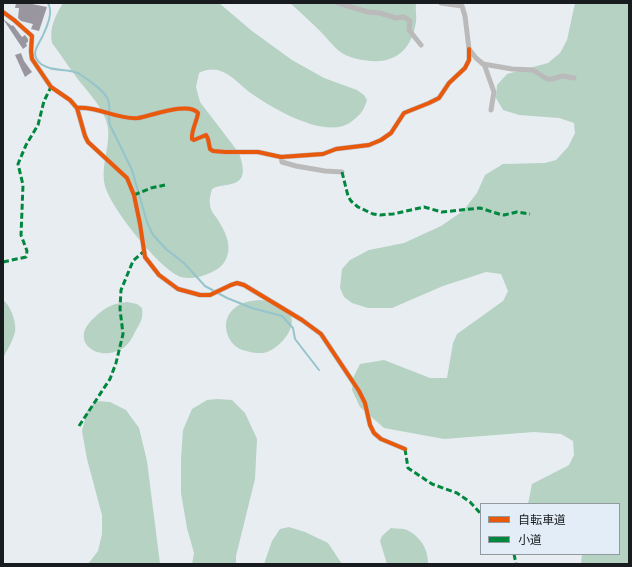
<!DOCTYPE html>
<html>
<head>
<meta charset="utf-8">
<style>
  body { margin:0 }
  #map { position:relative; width:632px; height:567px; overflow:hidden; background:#e8edf2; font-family:"DM Sans","Noto Sans JP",sans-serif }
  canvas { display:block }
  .frame { position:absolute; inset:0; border:4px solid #181c1f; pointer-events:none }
  .legend { position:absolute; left:480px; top:503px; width:140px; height:52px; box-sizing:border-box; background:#e3edf7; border:1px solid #9299a1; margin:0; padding:5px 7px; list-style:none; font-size:12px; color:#181c1f }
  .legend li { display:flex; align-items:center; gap:8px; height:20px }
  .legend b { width:20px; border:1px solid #9299a1 }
</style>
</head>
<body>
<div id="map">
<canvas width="632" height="567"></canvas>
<div class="frame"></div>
<ul class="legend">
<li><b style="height:5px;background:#e8590c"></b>自転車道</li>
<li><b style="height:5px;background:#00873e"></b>小道</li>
</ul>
</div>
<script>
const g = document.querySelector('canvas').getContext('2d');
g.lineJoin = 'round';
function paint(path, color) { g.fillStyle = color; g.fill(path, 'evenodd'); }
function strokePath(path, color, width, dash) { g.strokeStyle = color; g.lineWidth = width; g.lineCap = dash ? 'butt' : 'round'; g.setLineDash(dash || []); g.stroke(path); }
paint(new Path2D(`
  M63 3H219L252 31 292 60 324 78 357 90 364 95 367 100C364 111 359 116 351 122 326 140 274 109 252 94 242 87 234 77 223 72 215 68 206 69 199 73L196 87 200 102 239 153C243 165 248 181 231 184 224 186 219 185 212 189 211 194 209 198 210 204 210 209 213 213 216 217 224 229 233 245 226 259 222 268 213 272 205 275 197 278 190 279 181 277 160 270 113 210 106 189 98 166 114 142 106 120 100 104 87 91 77 78 68 66 61 55 52 43 49 28 55 16 63 3Z
  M290 3H416C415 9 417 16 416 22 412 47 398 63 371 61 359 60 349 58 339 51 332 45 326 37 320 31 310 21 300 12 290 3Z
  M575 3H629V564H581L582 554H619V504H528L532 484 569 465 574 455 573 441 561 434 534 432 444 439 384 428 360 407 352 390 353 378 360 364 384 360 430 378H447L453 343 457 334 503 301 508 291 501 274 486 272 443 286 392 308H368L352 303 344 297 340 288 342 269 350 260 369 250 404 243 441 226 463 211 477 193 485 175 503 164 545 163 556 160 568 147 575 133 574 123 559 118 519 115 503 110 496 98 497 85 507 74 548 63 560 53 567 40Z
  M3 300C10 304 17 323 15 332 13 341 7 350 3 358Z
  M260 300C268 301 282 305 288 311 300 325 281 347 267 352 263 354 252 353 246 351 226 347 218 319 236 307 244 301 251 301 260 300Z
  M127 302 137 304 142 308C144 321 138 325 133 336 116 371 60 347 95 317 106 307 111 304 127 302Z
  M217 399 232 400 245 413 257 439 255 479 236 556V564H192L194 553 187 528 181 493V459L183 430 192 409 207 400Z
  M96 401 110 402 126 410 139 428 147 461 160 564H88L98 551 102 534V515L87 459 82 431 87 411Z
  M289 527 305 532 328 543 342 564H264L272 541 280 529Z
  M391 528C396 529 403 528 407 530 421 537 428 549 428 564H387L380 541 382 536Z`), '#b5d2c3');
strokePath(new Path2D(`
  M48 3C53 12 48 24 44 33 40 44 28 53 41 64 52 72 66 68 78 73 87 79 108 92 109 103 110 111 108 118 110 125L132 170 147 222 153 235 166 249 184 263 205 286 227 298 252 308 282 316 293 328 295 339 319 370`), '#95c4cc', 2);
paint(new Path2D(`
  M16 3H27L47 7 39 31 31 29 33 24 21 21 18 18 19 8H15Z
  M3 19 12 26 13 25 22 37 25 35 28 39V42L26 43 27 46 23 49Z
  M21 53 24 61 32 72 25 77 15 55Z`), '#9996a0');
strokePath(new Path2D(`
  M338 3 368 12 380 13 396 18 404 17 410 21 409 30 421 45
  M441 3 462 6 465 16 469 49 476 58 483 64 512 69 533 70 547 79H552L562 76 574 78
  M3 12 14 20 32 36 31 51 32 59 51 87 70 100 77 108 85 136 88 142 127 178 134 195 140 224 145 257 159 275 178 289 200 295H210L231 285 237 283 244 285 302 320 321 334 359 391 365 403 370 425 374 433 381 439 405 449
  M484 64 494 92 491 110
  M77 108C98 106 118 120 138 118 151 116 189 101 198 113 197 121 191 131 192 139L194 140 206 135 208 139 210 149 213 151 225 152H258L281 157 323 154 336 149 369 145 381 140 391 133 404 113 429 103 439 98 449 83 465 68 469 60V49
  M281 157 282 162 296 166 325 171 342 172`), '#bbbabb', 5);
strokePath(new Path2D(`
  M342 172 348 196 351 201 358 207 373 214 380 215 393 214 424 207 442 212 480 208 499 214 504 215 517 212 530 214
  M134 195 151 188 165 185
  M3 262 26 257 27 251 21 235 23 185 18 164 26 145 38 125 44 101 51 87
  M79 426 110 379 116 363 123 334 120 309 121 290 133 261 143 252
  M405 449 408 468 432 484 457 493 470 502 481 514
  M514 554 516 564`), '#00873e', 3, [6, 3]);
strokePath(new Path2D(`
  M3 12 14 20 32 36 31 51 32 59 51 87 70 100 77 108 85 136 88 142 127 178 134 195 140 224 145 257 159 275 178 289 200 295H210L231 285 237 283 244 285 302 320 321 334 359 391 365 403 370 425 374 433 381 439 405 449
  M77 108C98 106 118 120 138 118 151 116 189 101 198 113 197 121 191 131 192 139L194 140 206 135 208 139 210 149 213 151 225 152H258L281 157 323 154 336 149 369 145 381 140 391 133 404 113 429 103 439 98 449 83 465 68 469 60V49`), '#e8590c', 4);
</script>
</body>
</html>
